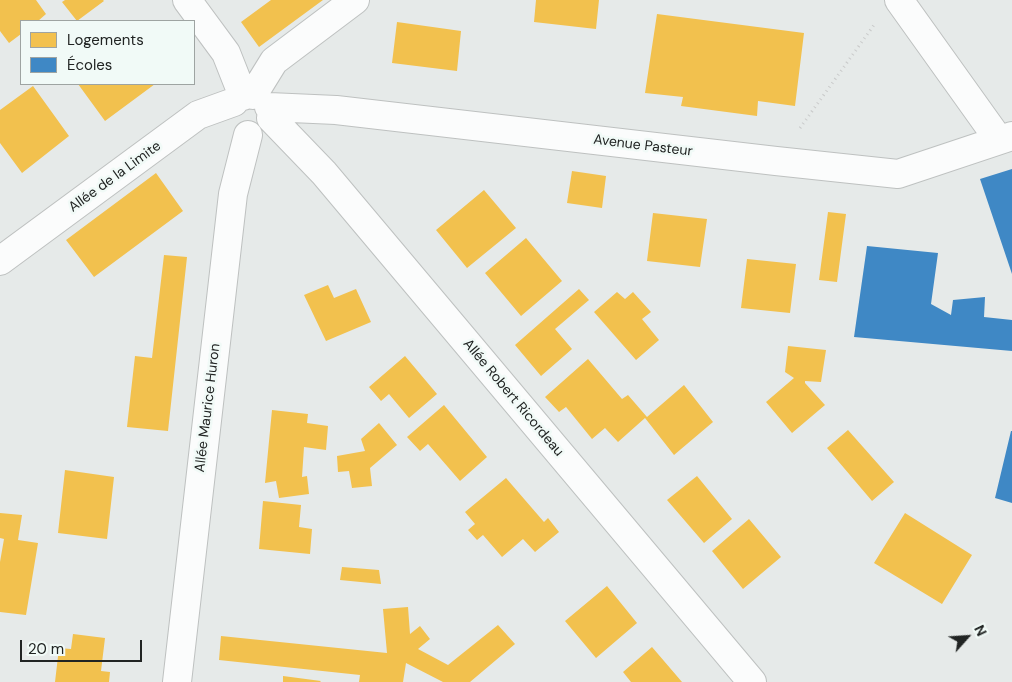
<!DOCTYPE html>
<html>
<head>
<meta charset="utf-8">
<style>
  body { margin:0 }
  #map { position:relative; width:1012px; height:682px; overflow:hidden; background:#e6eae9; font-family:"DM Sans",sans-serif }
  canvas { display:block }
  .legend { position:absolute; left:20px; top:20px; width:175px; height:65px; box-sizing:border-box; background:#f1faf7; border:1px solid #9ea4a2; margin:0; padding:6px 9px; list-style:none; font-size:15px; color:#212423 }
  .legend li { display:flex; align-items:center; gap:10px; height:25px }
  .legend b { width:25px; border:1px solid #9ea4a2 }
  .north { position:absolute; left:942px; top:612px; width:50px; height:50px; -webkit-text-stroke:4px #f1faf7; paint-order:stroke; rotate:64deg; font-size:14px; font-weight:700; line-height:20px; text-align:center; color:#212423 }
  .north::after { content:''; display:block; margin:auto; width:18px; height:22px; background:#212423; clip-path:polygon(50% 0,100% 100%,50% 72%,0 100%) }
  .scale { position:absolute; left:20px; top:640px; width:122px; height:22px; box-sizing:border-box; border:2px solid #212423; border-top:0; padding-left:6px; font-size:15px; line-height:18px; white-space:nowrap; color:#212423; -webkit-text-stroke:4px #f1faf7; paint-order:stroke }
</style>
</head>
<body>
<div id="map">
<canvas width="1012" height="682"></canvas>
<ul class="legend">
<li><b style="height:14px;background:#f2c14e"></b>Logements</li>
<li><b style="height:14px;background:#3f88c5"></b>Écoles</li>
</ul>
<div class="north">N</div>
<div class="scale">20 m</div>
</div>
<script>
const g = document.querySelector('canvas').getContext('2d');
g.lineJoin = 'round';
function paint(path, color) { g.fillStyle = color; g.fill(path, 'evenodd'); }
function strokePath(path, color, width, dash) { g.strokeStyle = color; g.lineWidth = width; g.lineCap = dash ? 'butt' : 'round'; g.setLineDash(dash || []); g.stroke(path); }
function drawText(font, color, halo, rows, align = 'center') {
  g.font = font + ' "DM Sans",sans-serif'; g.lineWidth = 5; g.setLineDash([]); g.textBaseline = 'middle'; g.strokeStyle = halo; g.fillStyle = color; for (const [text, x, y, turn = 0] of rows) {
    g.save(); g.translate(x, y); g.rotate((+turn || 0) * Math.PI / 180); g.textAlign = isNaN(turn) ? turn : align; if (halo) g.strokeText(text, 0, 0); g.fillText(text, 0, 0); g.restore();
  }
}
paint(new Path2D(`
  M0 0H36L46 14 38 21H21V34L9 43 0 31Z
  M65 0H103L104 1 77 21 62 2Z
  M271 0H323L259 47 241 22Z
  M536 0H599L596 29 534 22Z
  M657 14 804 33 795 106 758 101 757 116 681 106 683 97 645 93Z
  M397 22 461 31 457 71 392 63Z
  M78 84H155L105 121Z
  M33 86 69 136 22 173 0 143V110Z
  M572 171 606 176 602 208 567 203Z
  M156 173 183 211 94 277 66 240Z
  M484 190 516 228 467 268 436 230Z
  M828 212 846 214 837 282 819 280Z
  M653 213 707 219 700 267 647 261Z
  M526 238 562 281 521 316 485 273Z
  M164 255 187 257 168 431 127 427 135 356 152 358Z
  M747 259 796 264 790 313 741 308Z
  M328 285 334 298 356 289 371 322 326 341 304 295Z
  M579 289 589 300 555 329 572 349 541 376 515 345Z
  M617 292 625 299 633 292 651 312 642 319 659 340 636 360 594 312Z
  M788 346 826 350 821 382 805 381V383L825 405 792 433 766 402 794 378 785 372Z
  M405 356 437 394 409 418 389 394 381 401 369 387Z
  M588 359 622 399 628 395 647 417 684 385 713 422 674 455 645 418 618 442 605 428 592 439 566 407 559 412 545 397Z
  M444 405 487 457 460 481 428 444 420 451 407 437Z
  M272 410 308 414 307 423 328 426 326 450 304 447 302 477 307 476 309 494 279 498 276 481 265 483Z
  M379 423 397 445 370 468 372 486 352 488 349 471 338 472 337 456 365 451 361 439Z
  M848 430 894 482 872 501 827 448Z
  M65 470 114 477 107 539 58 533Z
  M697 476 732 519 704 543 667 500Z
  M506 478 544 522 548 518 559 532 535 552 523 539 502 557 483 535 477 540 468 530 475 524 465 512Z
  M263 501 301 505 299 527 312 529 310 554 259 549Z
  M0 513 22 515 18 540 38 543 26 615 0 612V562L4 539 0 538Z
  M905 513 972 555 942 604 874 563Z
  M749 519 781 557 743 589 712 551Z
  M342 567 379 570 381 584 340 580Z
  M607 586 637 623 596 658 565 621Z
  M408 607 410 634 420 626 430 639 418 649 448 665 498 625 515 644 470 682H443L406 663 403 682H359L360 675 219 660 221 636 387 653 383 609Z
  M73 634 105 638 101 671 110 672 109 682H55L59 648 71 649Z
  M652 647 682 682H631L623 672Z
  M283 676 321 681 320 682H283Z`), '#f2c14e');
paint(new Path2D(`
  M1012 169V274L980 179Z
  M867 246 938 253 931 304 951 315 953 300 985 297 984 317 1012 320V351L854 337Z
  M1011 431H1012V503L995 498Z`), '#3f88c5');
const street = new Path2D(`
  M187 0 226 53 243 96
  M899 0 999 140
  M253 95 274 61 355 0
  M269 107 336 110 776 161 898 174 1012 136
  M271 118 324 173 752 682
  M0 261 198 115 234 102
  M177 682 233 194 248 135`);
strokePath(street, '#bec1c0', 30);
strokePath(new Path2D(`
  M800 128 874 25`), '#c9caca', 3, [1, 4]);
strokePath(street, '#fbfcfc', 28);
drawText('14px', '#212423', '#f1faf7', [
  ["Avenue Pasteur",643,146,7],
  ["Allée de la Limite",115,177,-36],
  ["Allée Robert Ricordeau",513,398,50],
  ["Allée Maurice Huron",208,408,-83]
]);
</script>
</body>
</html>
